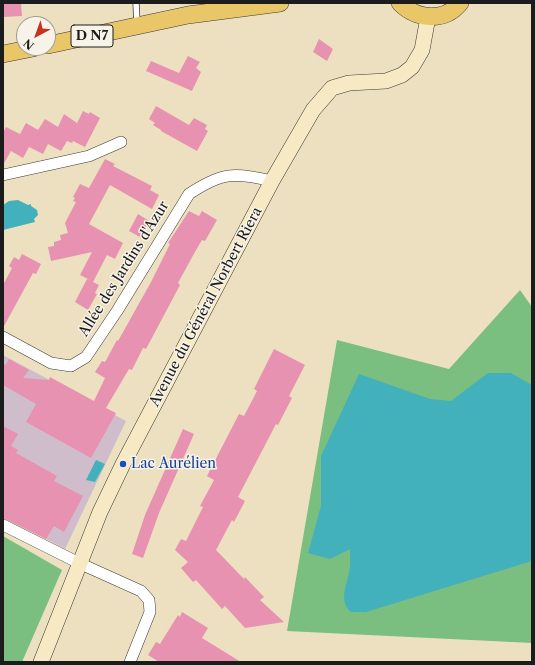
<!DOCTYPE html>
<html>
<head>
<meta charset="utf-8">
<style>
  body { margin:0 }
  #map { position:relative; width:535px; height:665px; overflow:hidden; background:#ede0c0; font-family:"Libre Caslon Text",serif }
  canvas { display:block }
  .frame { position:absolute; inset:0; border:4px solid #1c1c1c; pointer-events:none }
  .north { position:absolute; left:16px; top:16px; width:40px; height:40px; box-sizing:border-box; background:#f7f3e8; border:1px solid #9f9d96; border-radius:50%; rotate:221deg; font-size:11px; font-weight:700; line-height:16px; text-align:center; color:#1c1c1c }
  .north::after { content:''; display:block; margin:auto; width:14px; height:18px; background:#c8321e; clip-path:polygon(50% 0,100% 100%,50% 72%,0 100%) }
</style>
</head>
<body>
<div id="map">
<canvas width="535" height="665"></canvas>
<div class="frame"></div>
<div class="north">N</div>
</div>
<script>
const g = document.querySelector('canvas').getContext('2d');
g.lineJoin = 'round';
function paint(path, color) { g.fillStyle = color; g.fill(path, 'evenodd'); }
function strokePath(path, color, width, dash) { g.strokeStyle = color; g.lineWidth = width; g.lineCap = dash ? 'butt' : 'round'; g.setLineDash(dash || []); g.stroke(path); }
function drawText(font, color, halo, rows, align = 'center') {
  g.font = font + ' "Libre Caslon Text",serif'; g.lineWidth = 3; g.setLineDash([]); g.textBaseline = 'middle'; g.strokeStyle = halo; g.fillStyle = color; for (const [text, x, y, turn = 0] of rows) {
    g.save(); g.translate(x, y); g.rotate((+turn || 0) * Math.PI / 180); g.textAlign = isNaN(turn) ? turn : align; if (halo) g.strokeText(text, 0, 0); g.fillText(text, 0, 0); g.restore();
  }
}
paint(new Path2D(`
  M3 355 126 421 65 549 3 516Z`), '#d0bdcc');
paint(new Path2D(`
  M520 290 532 307V643L287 631 337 340 449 369Z
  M3 536 62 570 22 662H3Z`), '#7abe80');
paint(new Path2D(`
  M18 200 28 205 31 204V206L37 210 38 215 34 219 35 222 3 230V205L9 201Z
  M488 373H511L532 385V561L366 612H351C338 601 347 585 349 572 351 565 350 556 350 549L330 559 308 553 321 506V456L359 374 430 399 451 401Z
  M96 460 105 464 95 482 86 480Z`), '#42b1bc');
paint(new Path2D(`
  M3 3H21L22 16 3 17Z
  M319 39 333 49 327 61 313 52Z
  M188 56 200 62 196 68 201 72 192 91 146 71 151 61 179 73Z
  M156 106 189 125 194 118 207 125 205 129 208 131 197 151 161 131V130L153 125 155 123 149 119Z
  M83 111 89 114 90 112 100 118 85 147 73 141 72 143 67 141 61 151 48 144 43 154 29 147 23 158 11 151 3 165V133L6 127 20 134 26 123 38 130 45 119 58 127 64 114 77 123Z
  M105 159 115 164 113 166 152 186 150 190 159 195 152 209 110 185 89 224 123 243 115 259 107 255 93 282 99 285 95 293 97 294 88 310 75 302 87 279 90 280 80 275 92 252 51 261 48 247 54 246V242L61 240 60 235 68 233 65 223 76 202 73 201 75 198 73 197 80 184 89 188Z
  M189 211 199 216 202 211 217 220 205 241 202 240 196 250 178 283 180 285 146 349 143 348 132 370 129 369 106 408 116 413 91 458 26 422 36 404 3 385V363L6 365 9 359 29 370 23 378 49 380 50 377 94 401 105 378 95 372 102 361 105 362 117 340 118 341 151 282 170 244 168 243Z
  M138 214 149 221 140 237 129 231Z
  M22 254 41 264 36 274 33 273 3 328V285L12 268 9 266 14 257 19 260Z
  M274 349 305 365 289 396 292 398 278 425 276 424 238 497 245 501 234 522 232 520 216 550 244 579 245 577 264 597 260 600 284 622 245 628 225 606 222 609 196 580 193 582 181 568 188 562 175 550 181 539 186 541 203 507 200 506 214 480 207 476 239 414 244 416 257 391 254 389Z
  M3 426 18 434 11 446 18 450 16 453 57 476 54 481 83 496 64 532 54 526 46 539 3 518Z
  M183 429 194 434 159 513 143 558 132 554 145 515Z
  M182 612 208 628 202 638 241 662H159L148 655 156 642 160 644 178 615 180 617Z`), '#e692b0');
const lane = new Path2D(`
  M136 3 137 24`);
const street = new Path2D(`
  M3 175 89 156 121 142
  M3 337 51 363 71 366 86 357 117 311 189 194C222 172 235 172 272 181
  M3 525 81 564 141 591 149 600 150 612 130 662`);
const secondary = new Path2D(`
  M41 662 100 512 123 464 272 181 313 110 332 88 349 83 386 81 402 75 412 67 422 50 428 17`);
const primary = new Path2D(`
  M400 3C416 19 444 23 460 3
  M48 45 188 15 280 3
  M3 54 33 48`);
strokePath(lane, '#3b3935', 7);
strokePath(street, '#3b3935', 12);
strokePath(secondary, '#3b3935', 16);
strokePath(primary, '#3b3935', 18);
strokePath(lane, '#fff', 5.5);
strokePath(street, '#fff', 11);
strokePath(secondary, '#f6e9c3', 15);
strokePath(primary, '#e9c769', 17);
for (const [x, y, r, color] of [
  [123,464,4,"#1a4fb4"]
]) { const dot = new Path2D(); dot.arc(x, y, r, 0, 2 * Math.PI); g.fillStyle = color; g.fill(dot); strokePath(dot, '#f7f3e8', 1.5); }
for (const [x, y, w] of [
  [92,36,42]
]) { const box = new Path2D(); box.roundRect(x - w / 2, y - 11, w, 22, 3); g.fillStyle = '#f7f3e8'; g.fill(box); strokePath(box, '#1c1c1c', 1); }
drawText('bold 13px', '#1c1c1c', null, [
  ["D N7",92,36]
]);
drawText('14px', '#1c1c1c', '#f7f3e8', [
  ["Allée des Jardins d'Azur",124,269,-58],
  ["Avenue du Général Norbert Riera",206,307,-62]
]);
drawText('14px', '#164399', '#f7f3e8', [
  ["Lac Aurélien",131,464]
], 'left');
</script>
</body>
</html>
